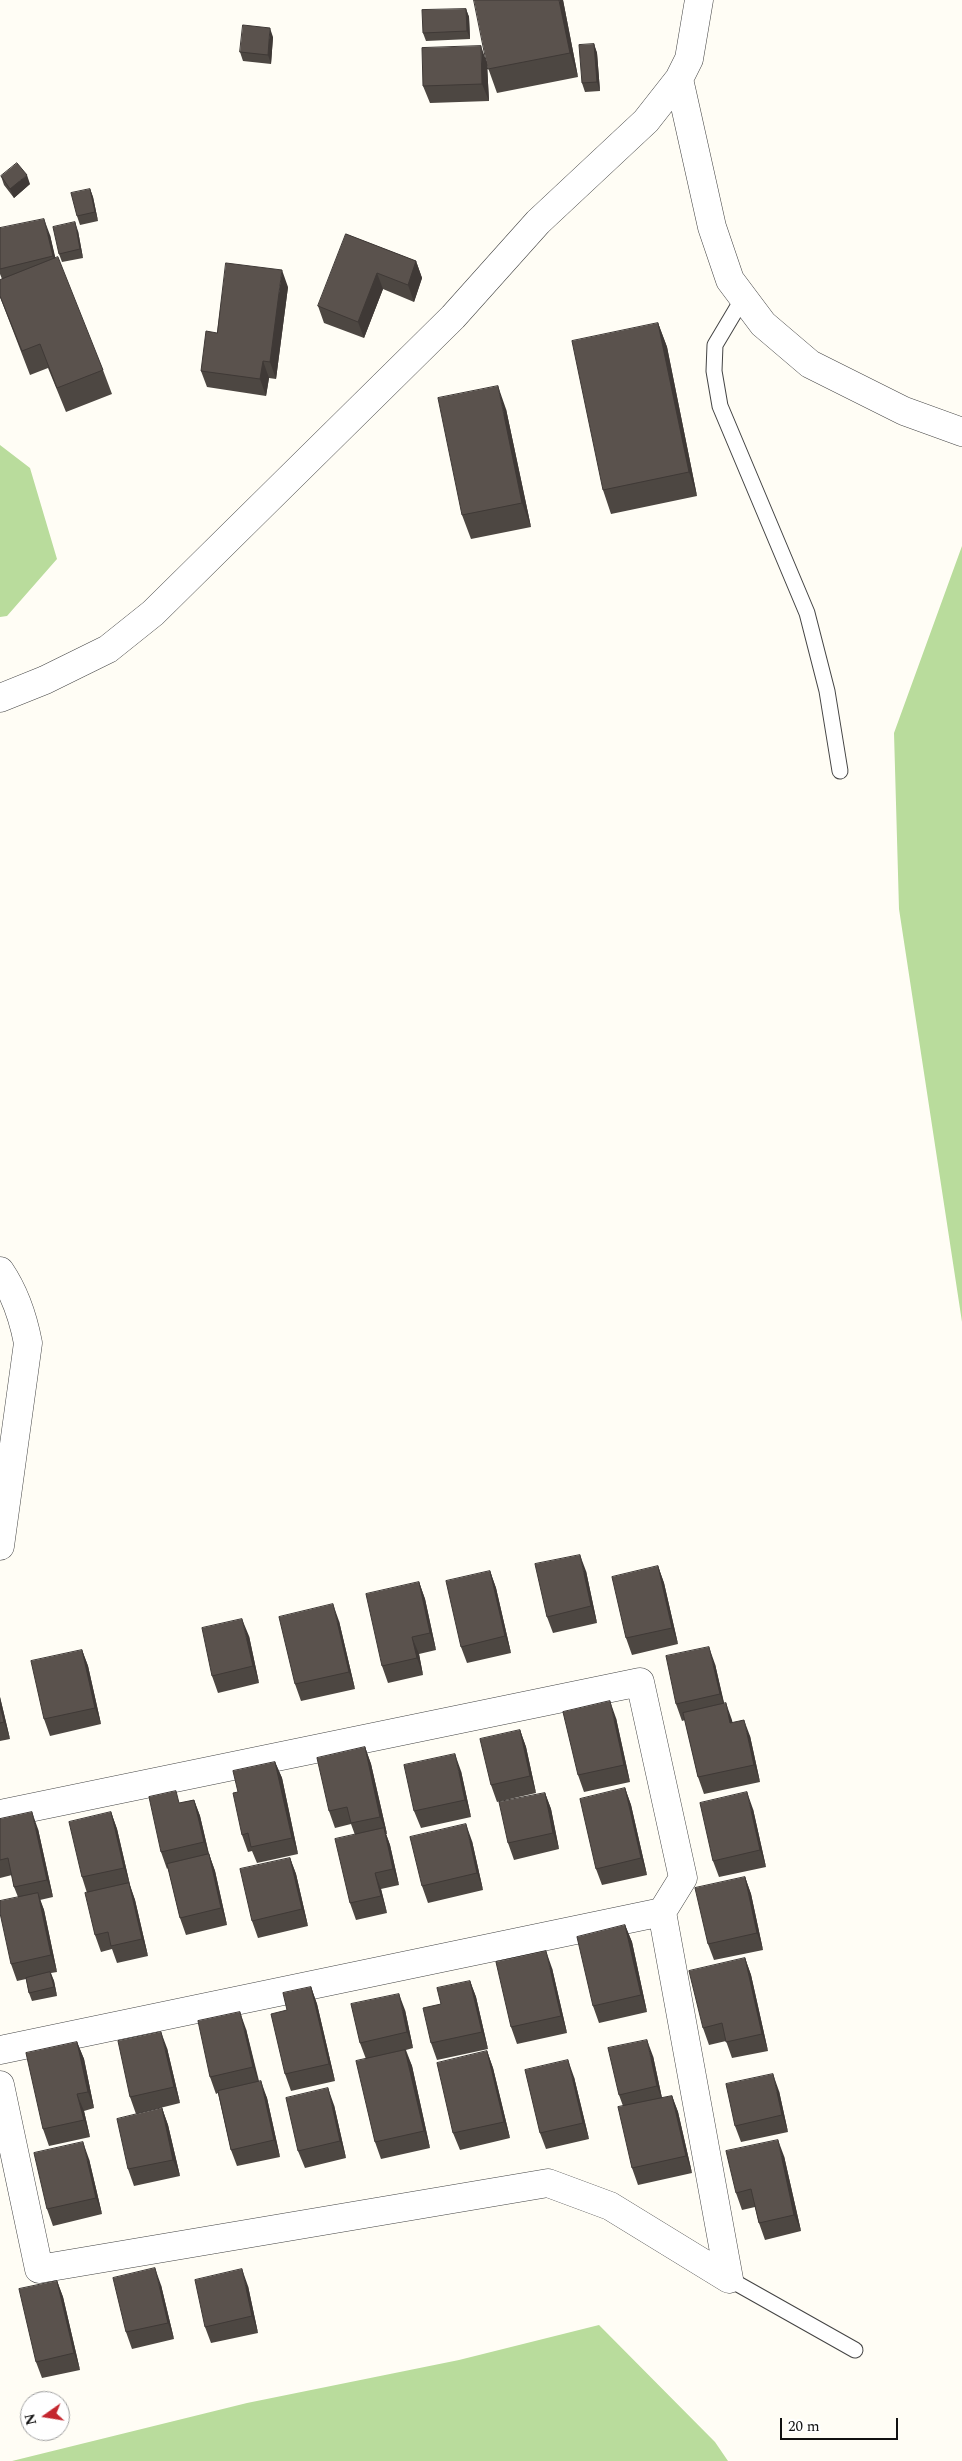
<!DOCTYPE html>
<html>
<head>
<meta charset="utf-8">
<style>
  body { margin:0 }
  #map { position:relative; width:962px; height:2461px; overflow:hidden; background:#fffdf5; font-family:Spectral,serif }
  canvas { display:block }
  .north { position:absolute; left:20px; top:2391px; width:50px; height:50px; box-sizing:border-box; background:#fff; border:1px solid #a0a0a0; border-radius:50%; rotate:257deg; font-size:14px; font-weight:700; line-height:20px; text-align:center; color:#111 }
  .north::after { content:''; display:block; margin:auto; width:18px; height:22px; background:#c4262e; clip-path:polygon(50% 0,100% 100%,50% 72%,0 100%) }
  .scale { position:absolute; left:780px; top:2418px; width:118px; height:22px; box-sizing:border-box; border:2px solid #111; border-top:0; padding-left:6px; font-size:15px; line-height:18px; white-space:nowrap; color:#111; -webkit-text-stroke:4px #fff; paint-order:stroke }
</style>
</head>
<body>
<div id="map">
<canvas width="962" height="2461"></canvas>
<div class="north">N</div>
<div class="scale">20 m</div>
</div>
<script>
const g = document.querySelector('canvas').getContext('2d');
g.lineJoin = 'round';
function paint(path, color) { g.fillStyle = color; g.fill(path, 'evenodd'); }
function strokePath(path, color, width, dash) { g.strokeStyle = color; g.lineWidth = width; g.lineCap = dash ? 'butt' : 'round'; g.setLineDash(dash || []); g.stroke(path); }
paint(new Path2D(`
  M0 445 30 468 57 559 7 616 0 617Z
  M962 546V1322L899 909 894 733Z
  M599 2325 715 2442 728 2461H12L247 2403 459 2360Z`), '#b9dc9c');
const service = new Path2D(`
  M743 298 715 345 714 371 720 406 807 613 827 691 840 771
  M729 2279 855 2350`);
const minor = new Path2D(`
  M0 1271C15 1293 23 1317 28 1343L0 1546
  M0 1814 640 1682 683 1878 662 1912 729 2279 610 2206 548 2183 39 2269 0 2085
  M0 2050 662 1912`);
const tertiary = new Path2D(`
  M679 79 712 227 730 280 763 324 810 364 904 411 962 432
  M0 698 45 680 108 649 153 613 453 317 538 222 646 121 679 79 689 59 699 0`);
strokePath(service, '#444', 17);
strokePath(minor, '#444', 29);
strokePath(tertiary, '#444', 29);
strokePath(service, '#fff', 15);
strokePath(minor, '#fff', 28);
strokePath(tertiary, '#fff', 28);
paint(new Path2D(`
  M563 0 578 77 497 93 487 65 489 101 430 103 423 86 486 61Z
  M466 9 469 17 470 39 426 41 423 33Z
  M273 37 271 64 243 61 240 52Z
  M594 44 597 53 600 91 585 92 582 83Z
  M1 176 30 184 14 198 4 185Z
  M90 189 93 197 98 221 80 225 77 216Z
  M0 228 50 235 55 258 103 370 112 394 66 412 48 368 30 375 0 297V280L2 279 0 274Z
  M78 231 83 258 62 262 59 254Z
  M346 234 416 261 422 278 414 302 383 289 364 338 324 323 318 306Z
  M288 287 276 379 269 378 266 396 207 387 201 371 217 333Z
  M658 323 667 347 697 496 611 514 603 490Z
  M506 409 531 527 471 539 462 515Z
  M658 1566 664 1583 678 1644 632 1655 626 1638Z
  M490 1571 496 1588 511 1653 467 1663 461 1647Z
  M586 1571 597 1623 553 1633 547 1617Z
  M419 1582 425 1599 436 1650 419 1654 423 1675 388 1683 382 1666Z
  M339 1621 355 1689 301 1701 295 1684Z
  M249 1636 259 1683 218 1693 212 1676Z
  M82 1650 88 1666 101 1724 50 1736 44 1719Z
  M715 1664 724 1704 732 1722 750 1736 760 1782 704 1794 698 1777 685 1720 682 1721 676 1704Z
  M0 1697 10 1739 0 1741Z
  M616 1718 630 1782 584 1792 578 1775Z
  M520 1730 526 1747 536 1793 497 1802 491 1785Z
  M365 1747 371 1764 387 1834H386L390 1845 399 1885 381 1889 387 1913 356 1920 350 1903 355 1835 351 1824 335 1828 329 1811Z
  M275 1762 282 1778 298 1854 257 1863 252 1851 248 1852 242 1835 238 1792Z
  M461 1771 471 1817 421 1828 414 1811Z
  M625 1788 631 1805 647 1875 602 1885 596 1869Z
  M545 1793 551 1809 559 1849 514 1860 508 1843Z
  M194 1800 200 1816 209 1854 215 1871 227 1925 186 1935 180 1918 168 1868 167 1869 161 1852 180 1803Z
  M753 1809 766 1867 719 1877 713 1861Z
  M111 1812 117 1829 130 1885 135 1900 148 1956 117 1963 112 1949 101 1952 95 1935 87 1893 82 1877Z
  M0 1819 38 1829 53 1897 40 1900 44 1910 57 1972 51 1973 54 1981 57 1996 32 2001 29 1993 26 1979 17 1981 11 1964 18 1897 14 1887 12 1875 0 1878Z
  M472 1841 483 1890 428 1903 422 1886Z
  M290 1858 296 1874 308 1926 258 1938 252 1921Z
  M745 1877 751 1894 763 1950 714 1960 708 1944Z
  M625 1925 632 1942 647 2012 599 2023 593 2006Z
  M745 1958 751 1975 768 2051 732 2058 726 2041 709 2045 703 2028Z
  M552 1968 567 2033 517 2044 511 2027Z
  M470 1981 476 1997 488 2049 437 2060 431 2043Z
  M311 1987 317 2004 335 2081 291 2091 285 2074 287 2010Z
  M405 2010 413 2048 406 2050 412 2066 430 2148 381 2159 375 2142 366 2059 360 2043Z
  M246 2029 259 2081 267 2098 280 2157 237 2166 231 2150 218 2093 216 2094 210 2077Z
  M77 2042 84 2059 94 2108 84 2111 90 2137 49 2146 43 2129Z
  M167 2048 180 2103 136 2114 130 2097Z
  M487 2051 493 2068 510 2138 460 2150 453 2133Z
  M653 2056 662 2098 672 2096 678 2112 692 2173 638 2185 632 2168 623 2106 619 2095Z
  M574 2077 589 2139 546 2149 540 2133Z
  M779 2091 788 2132 741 2142 735 2126Z
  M334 2105 346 2158 305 2168 298 2151Z
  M162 2108 168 2125 180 2176 134 2186 128 2169Z
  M784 2156 801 2231 765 2240 759 2223 755 2207 742 2210 736 2193Z
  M89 2159 102 2214 53 2226 47 2209Z
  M57 2281 63 2297 80 2370 42 2378 36 2362Z
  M161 2285 174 2339 132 2349 126 2332Z
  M248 2286 258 2333 211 2343 205 2327Z`), '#4d4742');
paint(new Path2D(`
  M559 0H563L578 77 570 53Z
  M466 9 469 17 470 39 467 31Z
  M270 28 273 37 271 64 268 55Z
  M594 44 597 53 600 91 597 82Z
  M481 46 487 63 489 101 482 84Z
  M27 175 30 184 14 198 10 189Z
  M90 189 93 197 98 221 95 212Z
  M44 219 50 235 59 273 53 256Z
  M75 222 78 231 83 258 80 249Z
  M416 261 422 278 414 302 408 285Z
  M282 270 288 287 276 379 270 362Z
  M377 273 383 289 364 338 358 322Z
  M658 323 667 347 697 496 689 472Z
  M263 361 269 378 266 396 260 379Z
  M498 386 506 409 531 527 522 503Z
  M580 1555 586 1571 597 1623 591 1606Z
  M658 1566 664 1583 678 1644 672 1628Z
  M490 1571 496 1588 511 1653 505 1636Z
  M419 1582 425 1599 436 1650 430 1633Z
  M333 1604 339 1621 355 1689 349 1672Z
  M242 1619 249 1636 259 1683 253 1666Z
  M412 1637 419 1654 423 1675 417 1658Z
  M709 1647 715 1664 726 1711 720 1694Z
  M82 1650 88 1666 101 1724 95 1708Z
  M0 1697 10 1739 4 1722 0 1706Z
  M610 1701 616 1718 630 1782 624 1765Z
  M726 1703 732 1720 736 1739 730 1723Z
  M744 1720 750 1736 760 1782 754 1765Z
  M520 1730 526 1747 536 1793 530 1776Z
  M365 1747 371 1764 387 1834 380 1817Z
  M455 1754 461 1771 471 1817 465 1800Z
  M275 1762 282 1778 298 1854 292 1838Z
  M625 1788 631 1805 647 1875 641 1858Z
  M747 1792 753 1809 766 1867 760 1850Z
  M545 1793 551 1809 559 1849 553 1833Z
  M194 1800 200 1816 210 1859 204 1842Z
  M32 1812 38 1829 53 1897 47 1880Z
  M111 1812 117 1829 130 1885 124 1868Z
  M466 1824 472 1841 483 1890 477 1873Z
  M384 1828 390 1845 399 1885 393 1869Z
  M209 1854 215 1871 227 1925 221 1908Z
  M290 1858 296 1874 308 1926 302 1909Z
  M375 1873 381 1889 387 1913 381 1896Z
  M745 1877 751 1894 763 1950 757 1933Z
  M129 1883 135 1900 148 1956 142 1939Z
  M38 1893 44 1910 57 1972 51 1955Z
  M625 1925 632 1942 647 2012 641 1995Z
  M546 1951 552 1968 567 2033 561 2016Z
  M745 1958 751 1975 768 2051 762 2034Z
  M50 1972 54 1981 57 1996 54 1987Z
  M470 1981 476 1997 488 2049 482 2032Z
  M311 1987 317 2004 335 2081 329 2064Z
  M399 1994 405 2010 413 2048 407 2032Z
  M240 2012 246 2029 259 2084 253 2067Z
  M161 2032 167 2048 180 2103 174 2087Z
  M647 2040 653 2056 663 2103 657 2086Z
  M77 2042 84 2059 94 2108 88 2092Z
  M405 2050 412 2066 430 2148 424 2131Z
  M487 2051 493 2068 510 2138 504 2122Z
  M568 2060 574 2077 589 2139 583 2123Z
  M773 2074 779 2091 788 2132 782 2115Z
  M261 2081 267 2098 280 2157 274 2140Z
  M328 2088 334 2105 346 2158 340 2141Z
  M77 2094 84 2111 90 2137 84 2120Z
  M672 2096 678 2112 692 2173 686 2156Z
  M162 2108 168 2125 180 2176 173 2160Z
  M778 2140 784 2156 801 2231 794 2215Z
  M83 2142 89 2159 102 2214 96 2198Z
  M155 2268 161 2285 174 2339 168 2323Z
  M242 2269 248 2286 258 2333 252 2316Z
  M57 2281 63 2297 80 2370 74 2353Z`), '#3f3936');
const building = new Path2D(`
  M474 0H559L570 53 488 69Z
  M466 9 467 31 423 33 422 10Z
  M243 25 270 28 268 55 240 52Z
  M594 44 597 82 582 83 579 45Z
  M481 46 482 84 423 86 422 48Z
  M17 163 27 175 10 189 1 176Z
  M90 189 95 212 77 216 71 193Z
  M44 219 53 256 0 269V228Z
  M75 222 80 249 59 254 53 227Z
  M346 234 416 261 408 285 377 273 358 322 318 306Z
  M58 257 103 370 57 388 40 344 22 351 0 296V280Z
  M226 263 282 270 270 362 263 361 260 379 201 371 206 331 217 333Z
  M658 323 689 472 603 490 572 341Z
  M498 386 522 503 462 515 438 398Z
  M580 1555 591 1606 547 1617 535 1564Z
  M658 1566 672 1628 626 1638 612 1577Z
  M490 1571 505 1636 461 1647 446 1581Z
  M419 1582 430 1633 412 1637 417 1658 382 1666 366 1594Z
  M333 1604 349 1672 295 1684 279 1617Z
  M242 1619 253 1666 212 1676 202 1628Z
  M709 1647 720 1694 676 1704 666 1656Z
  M82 1650 95 1708 44 1719 31 1661Z
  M610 1701 624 1765 578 1775 563 1712Z
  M726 1703 730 1723 744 1720 754 1765 698 1777 683 1713Z
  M0 1706 4 1722 0 1723Z
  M520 1730 530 1776 491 1785 480 1739Z
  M365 1747 380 1817 351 1823 347 1807 329 1811 317 1758Z
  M455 1754 465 1800 414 1811 404 1765Z
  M275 1762 292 1838 251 1847 248 1833 242 1835 233 1793 238 1792 233 1771Z
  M625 1788 641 1858 596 1869 580 1799Z
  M176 1791 179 1803 194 1800 204 1842 161 1852 149 1797Z
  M747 1792 760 1850 713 1861 700 1803Z
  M545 1793 553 1833 508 1843 499 1802Z
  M32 1812 47 1880 14 1887 8 1858 0 1860V1819Z
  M111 1812 124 1868 82 1877 69 1822Z
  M466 1824 477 1873 422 1886 410 1837Z
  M384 1828 393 1869 375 1873 381 1896 350 1903 335 1839Z
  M209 1854 221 1908 180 1918 167 1864Z
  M290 1858 302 1909 252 1921 240 1869Z
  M745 1877 757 1933 708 1944 695 1888Z
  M129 1883 142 1939 111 1946 108 1932 95 1935 85 1893Z
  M38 1893 51 1955 11 1964 0 1913V1901Z
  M625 1925 641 1995 593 2006 577 1937Z
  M546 1951 561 2016 511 2027 496 1962Z
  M745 1958 762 2034 726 2042 722 2023 703 2028 689 1971Z
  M50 1972 54 1987 29 1993 26 1978Z
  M470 1981 482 2032 431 2043 423 2008 441 2004 437 1988Z
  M311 1987 329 2064 285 2074 271 2014 287 2010 283 1993Z
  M399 1994 407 2032 360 2043 351 2004Z
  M240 2012 253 2067 210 2077 198 2021Z
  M161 2032 174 2087 130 2097 118 2041Z
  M647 2040 657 2086 619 2095 608 2048Z
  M77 2042 88 2092 77 2094 84 2120 43 2129 26 2053Z
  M405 2050 424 2131 375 2142 356 2061Z
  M487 2051 504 2122 453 2133 437 2063Z
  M568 2060 583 2123 540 2133 525 2070Z
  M773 2074 782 2115 735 2126 726 2084Z
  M261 2081 274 2140 231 2150 218 2091Z
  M328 2088 340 2141 298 2151 286 2098Z
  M672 2096 686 2156 632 2168 618 2107Z
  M162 2108 173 2160 128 2169 117 2119Z
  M778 2140 794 2215 759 2223 751 2189 736 2193 726 2151Z
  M83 2142 96 2198 47 2209 34 2153Z
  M155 2268 168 2323 126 2332 113 2278Z
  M242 2269 252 2316 205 2327 195 2280Z
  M57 2281 74 2353 36 2362 19 2289Z`);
paint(building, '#5a524d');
strokePath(building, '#3f3936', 1);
</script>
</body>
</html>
